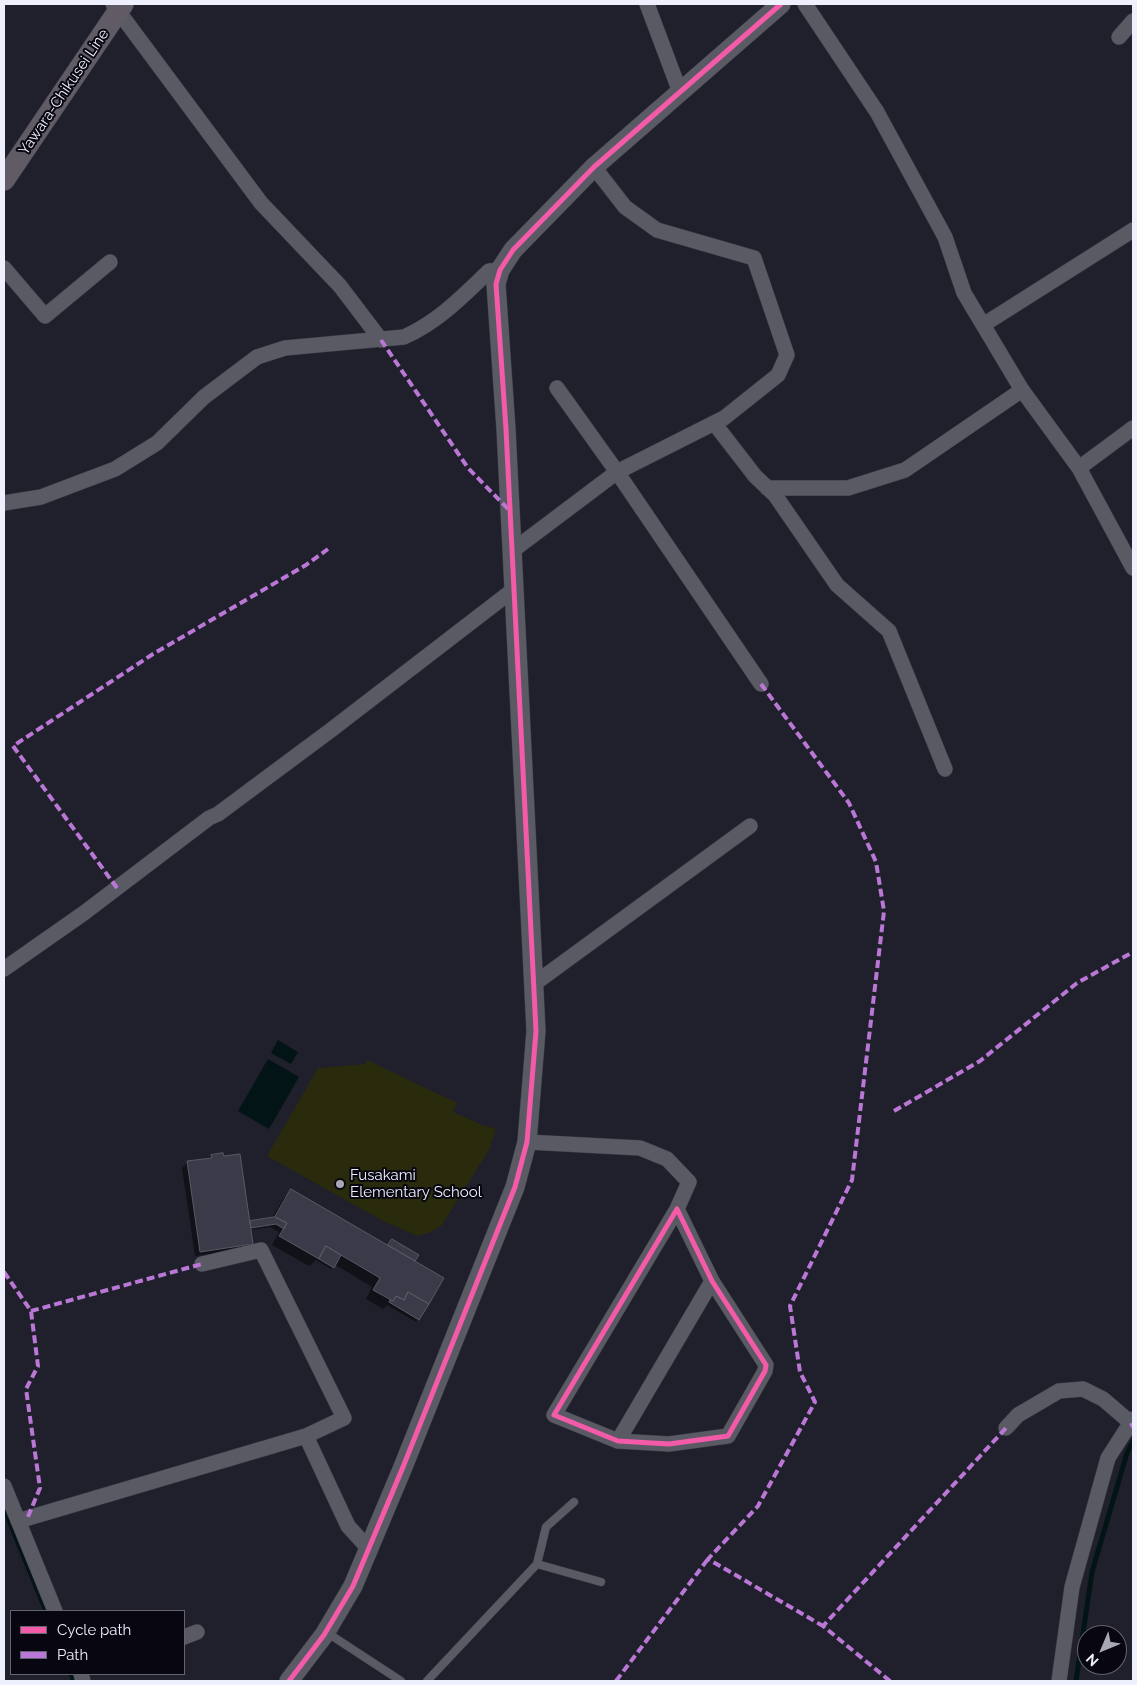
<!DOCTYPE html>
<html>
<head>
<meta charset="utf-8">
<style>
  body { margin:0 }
  #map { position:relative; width:1137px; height:1685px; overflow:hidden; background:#20202d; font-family:Raleway,sans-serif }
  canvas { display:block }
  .frame { position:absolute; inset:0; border:5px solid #eff0fe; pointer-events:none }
  .legend { position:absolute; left:10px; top:1610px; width:175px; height:65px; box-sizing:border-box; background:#070611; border:1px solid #646470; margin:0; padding:6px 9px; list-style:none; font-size:15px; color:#eff0fe }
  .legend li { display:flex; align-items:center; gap:10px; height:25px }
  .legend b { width:25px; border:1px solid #646470 }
  .north { position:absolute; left:1077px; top:1625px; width:50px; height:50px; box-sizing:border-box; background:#070611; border:1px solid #646470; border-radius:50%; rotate:225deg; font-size:14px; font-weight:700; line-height:20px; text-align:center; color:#eff0fe }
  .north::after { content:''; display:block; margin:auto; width:18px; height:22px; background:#a7a7b5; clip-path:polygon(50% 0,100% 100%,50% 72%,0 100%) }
</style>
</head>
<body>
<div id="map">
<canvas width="1137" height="1685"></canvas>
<div class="frame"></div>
<ul class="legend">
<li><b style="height:6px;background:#f35aa7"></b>Cycle path</li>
<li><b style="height:6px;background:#ba77d6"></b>Path</li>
</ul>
<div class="north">N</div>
</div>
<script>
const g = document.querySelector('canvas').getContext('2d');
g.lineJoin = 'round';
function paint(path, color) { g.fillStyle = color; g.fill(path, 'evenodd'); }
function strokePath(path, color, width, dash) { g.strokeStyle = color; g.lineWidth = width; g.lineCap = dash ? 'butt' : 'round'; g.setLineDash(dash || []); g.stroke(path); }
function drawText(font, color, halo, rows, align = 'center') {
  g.font = font + ' Raleway,sans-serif'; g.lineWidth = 4; g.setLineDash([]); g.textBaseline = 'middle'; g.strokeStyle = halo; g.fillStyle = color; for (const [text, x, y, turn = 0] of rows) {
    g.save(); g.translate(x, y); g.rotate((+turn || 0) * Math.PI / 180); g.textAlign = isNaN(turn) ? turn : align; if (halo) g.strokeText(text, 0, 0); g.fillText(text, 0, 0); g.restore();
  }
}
paint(new Path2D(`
  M367 1060 457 1103 453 1112 482 1125 496 1129 489 1150 442 1225 431 1232 418 1236 385 1222 267 1156 318 1068 366 1064Z`), '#2a2a0d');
paint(new Path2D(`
  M278 1040 298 1052 291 1064 271 1053Z
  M268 1059 299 1077 269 1129 238 1111Z`), '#031416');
paint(new Path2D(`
  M212 1156 249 1223 272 1218 283 1199 291 1191 388 1246 390 1243 417 1255 413 1261 418 1319 416 1322 387 1305 383 1309 366 1299 372 1287 334 1264 331 1269 316 1260 309 1266 272 1245 279 1232 270 1227 250 1230 252 1244 246 1249 195 1256 182 1168 187 1163 208 1160ZM286 1222H290L283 1229V1228Z`), '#0007');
strokePath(new Path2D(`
  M4 1508 46 1611
  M71 1674 74 1681
  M1076 1681 1092 1572 1127 1453 1133 1441`), '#031416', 5);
const building = new Path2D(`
  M223 1153 224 1156 240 1154 253 1244 200 1252 187 1161 212 1158 211 1155Z
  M291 1189 444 1278 429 1304 408 1292 404 1300 396 1296 393 1301 373 1290 380 1278 341 1255 326 1246 319 1259 279 1236 287 1223 275 1217Z
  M275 1217 287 1223 284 1229 276 1224 251 1228 250 1221Z
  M392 1239 419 1255 415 1261 388 1245Z
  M326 1246 341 1255 334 1268 319 1259Z
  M408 1292 429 1304 419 1320 389 1302 390 1300 393 1301 396 1296 404 1300Z`);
paint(building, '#3a3a49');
strokePath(building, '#595965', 1);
const service = new Path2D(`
  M537 1564 546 1527 574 1502
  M326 1632 401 1681
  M427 1681 537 1564 601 1582`);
const minor = new Path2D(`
  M113 4 261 203 340 286 381 340
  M647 4 680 92
  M805 4 877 112 945 237 964 293 1022 390 1079 468 1133 568
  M1119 37 1133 21
  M4 268 45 316 110 262
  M983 325 1133 230
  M557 388 617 472 724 418 778 375 787 355 754 258 657 230 625 207 594 167
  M714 423 755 476 775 495 837 585 889 631 945 769
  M1079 468 1133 428
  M767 488H848L905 470 1022 390
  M4 503 41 497 115 469 157 443 204 397 257 357 285 348 404 337C438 322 463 296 489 271L500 270
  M512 551 617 472 761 684
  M4 969 84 913 209 818 218 814 331 730 513 590
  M534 984 750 826
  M527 1142 640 1148 667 1159 689 1182 677 1209
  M677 1209 712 1281 766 1365 765 1371 728 1436 669 1444 618 1441 554 1415Z
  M202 1264 261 1250 344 1418 306 1436
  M1006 1428 1018 1415 1059 1391 1083 1389 1103 1399 1131 1423
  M618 1441 712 1281
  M4 1486 55 1611
  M18 1521 306 1436 348 1526 368 1548
  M184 1637 197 1632
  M81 1674 83 1681
  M1059 1681 1072 1587 1108 1458 1133 1419`);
const tertiary = new Path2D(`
  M289 1681 324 1635 353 1586 403 1467 515 1187 527 1142 536 1031 506 429 496 284 500 270 513 250 594 167 781 4`);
const secondary = new Path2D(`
  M4 180 123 4`);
strokePath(service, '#3c3c47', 9);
strokePath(minor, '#3c3c47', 16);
strokePath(tertiary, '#3c3c47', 20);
strokePath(secondary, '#3c3c47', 22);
strokePath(service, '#5a5a65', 8);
strokePath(minor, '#5a5a65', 15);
strokePath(tertiary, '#5a5a65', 19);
strokePath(secondary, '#605b65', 21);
strokePath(new Path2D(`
  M381 340 468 468 510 511
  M761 684 849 803 876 862 884 911 852 1180 790 1306 800 1372 815 1402 758 1506 708 1559 823 1626
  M117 888 13 746 153 654 306 565 328 549
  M894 1111 980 1061 1077 983 1133 952
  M4 1272 31 1311 38 1366 26 1389 40 1488 27 1519
  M31 1311 202 1264
  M1131 1423 1133 1427
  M616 1681 708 1559
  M890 1681 823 1626 1006 1428`), '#ba77d6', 4, [8, 4]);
strokePath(new Path2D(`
  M677 1209 712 1281 766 1365 765 1371 728 1436 669 1444 618 1441 554 1415Z
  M289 1681 324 1635 353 1586 403 1467 515 1187 527 1142 536 1031 506 429 496 284 500 270 513 250 594 167 781 4`), '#f35aa7', 5);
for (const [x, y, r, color] of [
  [340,1184,5,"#a7a7b5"]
]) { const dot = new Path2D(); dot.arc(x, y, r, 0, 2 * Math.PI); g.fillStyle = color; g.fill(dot); strokePath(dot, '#070611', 2); }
drawText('15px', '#eff0fe', '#070611', [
  ["Yawara-Chikusei Line",64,92,-56]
]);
drawText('15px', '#eff0fe', '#070611', [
  ["Fusakami",350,1175],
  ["Elementary School",350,1192]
], 'left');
</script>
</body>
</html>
